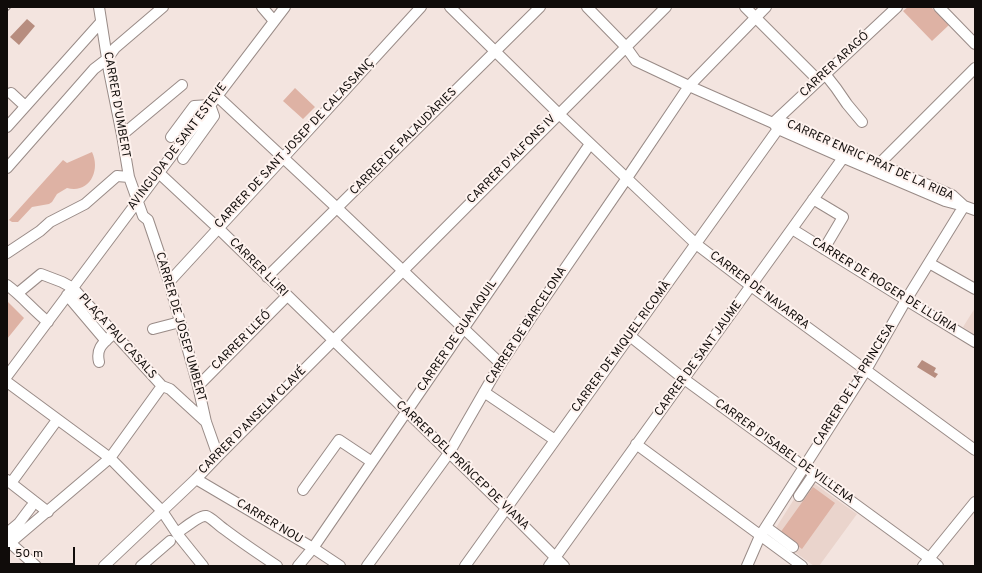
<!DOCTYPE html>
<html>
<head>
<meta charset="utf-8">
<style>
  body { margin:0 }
  #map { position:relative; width:982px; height:573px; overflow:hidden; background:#f3e4df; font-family:Overpass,sans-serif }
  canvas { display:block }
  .frame { position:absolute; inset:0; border:8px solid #100c0a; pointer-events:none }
  .scale { position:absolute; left:8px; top:547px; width:67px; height:18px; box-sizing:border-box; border:2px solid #100c0a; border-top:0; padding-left:5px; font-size:12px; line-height:14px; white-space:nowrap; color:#100c0a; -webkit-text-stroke:3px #fef2ee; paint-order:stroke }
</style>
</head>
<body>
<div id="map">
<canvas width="982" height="573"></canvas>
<div class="frame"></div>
<div class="scale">50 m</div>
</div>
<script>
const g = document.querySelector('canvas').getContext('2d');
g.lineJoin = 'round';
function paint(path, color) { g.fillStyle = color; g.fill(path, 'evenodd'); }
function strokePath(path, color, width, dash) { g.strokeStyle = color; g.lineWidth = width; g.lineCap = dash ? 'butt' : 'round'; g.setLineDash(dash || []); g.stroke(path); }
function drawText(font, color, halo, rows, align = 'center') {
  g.font = font + ' Overpass,sans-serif'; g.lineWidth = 4; g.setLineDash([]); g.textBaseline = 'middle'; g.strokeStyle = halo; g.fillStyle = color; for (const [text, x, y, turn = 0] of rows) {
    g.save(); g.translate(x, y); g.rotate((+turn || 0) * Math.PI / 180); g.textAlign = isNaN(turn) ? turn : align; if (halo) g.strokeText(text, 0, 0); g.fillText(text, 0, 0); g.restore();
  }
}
paint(new Path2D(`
  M975 308V335L963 327Z
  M812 482 857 514 819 566H814L792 550 774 531 796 496Z`), '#ead4cc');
paint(new Path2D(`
  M908 7H931L949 25 932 41 903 11Z
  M295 88 315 107 303 119 283 101Z
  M92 152C101 171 89 194 67 188L57 194 52 202 49 204 32 207 18 222H12L9 220 63 160 67 163Z
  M7 301 24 318 7 339Z
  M813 487 835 503 802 549 780 533Z`), '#deb2a4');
paint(new Path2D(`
  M27 19 35 26 19 45 10 37Z
  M922 360 936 368 934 372 938 374 935 378 917 367Z`), '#b78d7f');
const minor = new Path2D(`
  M99 7 109 71 122 135 129 177 143 216 148 220 169 282 198 386 206 422 218 456
  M262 7 274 21
  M450 7 559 114 696 244 751 286 975 450
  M587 7 626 47 636 61 689 86 773 123H785L848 151 952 195 964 206
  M745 7 818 80
  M939 7 975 44
  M825 74 836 88 847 104 862 122
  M11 93 25 106
  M217 96 337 208 501 364
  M773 123 897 7
  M774 124 778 129 837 155 945 201 964 206 975 210
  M7 127 101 22
  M122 135 182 85
  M171 137 194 106 210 105
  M183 159 214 116 210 105
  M879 164 975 68
  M7 168 94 69 107 59 115 48 163 7
  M159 173 218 228 506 508 564 566
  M813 199 843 217 824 249
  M792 229 906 300 975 342
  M7 253 40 231 50 222 85 204 117 176 129 177
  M929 263 975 289
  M267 277 540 7
  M169 282 283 158 421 7
  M7 285C22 296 33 310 48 322
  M18 293 41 274 62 282 73 288 162 386 170 389 206 422
  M67 295 106 341
  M153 329 180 322
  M630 336 684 379 929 558 938 566
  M99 362C96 349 102 344 111 336
  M7 376 167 162 285 7
  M7 382 110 458 162 511 178 535 203 566
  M198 386 287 296
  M484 392 555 440
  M636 444 802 566
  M196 479 313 548 340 566
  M7 480 48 512
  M11 483 57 420
  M303 490 339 440 372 462
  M799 496 814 474
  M766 527 793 547
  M7 533 19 523 31 507
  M177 533C183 529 200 515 206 516 211 517 219 526 224 529 241 542 259 554 277 566
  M7 540 36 566
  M10 543 110 458 162 386
  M104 566 196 479 218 456 666 7
  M141 566 170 541
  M298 566 313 548 590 144
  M367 566 449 453 498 368 531 318 627 178 689 86 766 7
  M465 566 778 129
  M549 566 848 151
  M747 566 760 536 866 370 906 300 964 206
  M923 566 975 502`);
strokePath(minor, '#998b87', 12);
strokePath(minor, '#fff', 10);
const rail = new Path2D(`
  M7 9 9 7`);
strokePath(rail, '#534b48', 4);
strokePath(rail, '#fef2ee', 2.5, [8]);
drawText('12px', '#100c0a', '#fef2ee', [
  ["CARRER ARAGÓ",835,65,-43],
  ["CARRER D'UMBERT",116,105,80],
  ["CARRER DE PALAUDÀRIES",404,142,-45],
  ["CARRER DE SANT JOSEP DE CALASSANÇ",295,144,-47],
  ["AVINGUDA DE SANT ESTEVE",178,147,-53],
  ["CARRER D'ALFONS IV",512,160,-45],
  ["CARRER ENRIC PRAT DE LA RIBA",870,161,24],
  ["CARRER LLIRI",258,268,45],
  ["CARRER DE ROGER DE LLÚRIA",884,286,32],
  ["CARRER DE NAVARRA",759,291,37],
  ["CARRER DE BARCELONA",527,326,-57],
  ["CARRER DE JOSEP UMBERT",180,327,74],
  ["CARRER DE GUAYAQUIL",458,336,-56],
  ["PLAÇA PAU CASALS",117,337,48],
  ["CARRER LLEÓ",242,341,-45],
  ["CARRER DE MIQUEL RICOMÀ",622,347,-54],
  ["CARRER DE SANT JAUME",699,359,-54],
  ["CARRER DE LA PRINCESA",855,385,-58],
  ["CARRER D'ANSELM CLAVÉ",253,421,-45],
  ["CARRER D'ISABEL DE VILLENA",784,452,36],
  ["CARRER DEL PRÍNCEP DE VIANA",462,466,44],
  ["CARRER NOU",269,522,31]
]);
</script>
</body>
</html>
